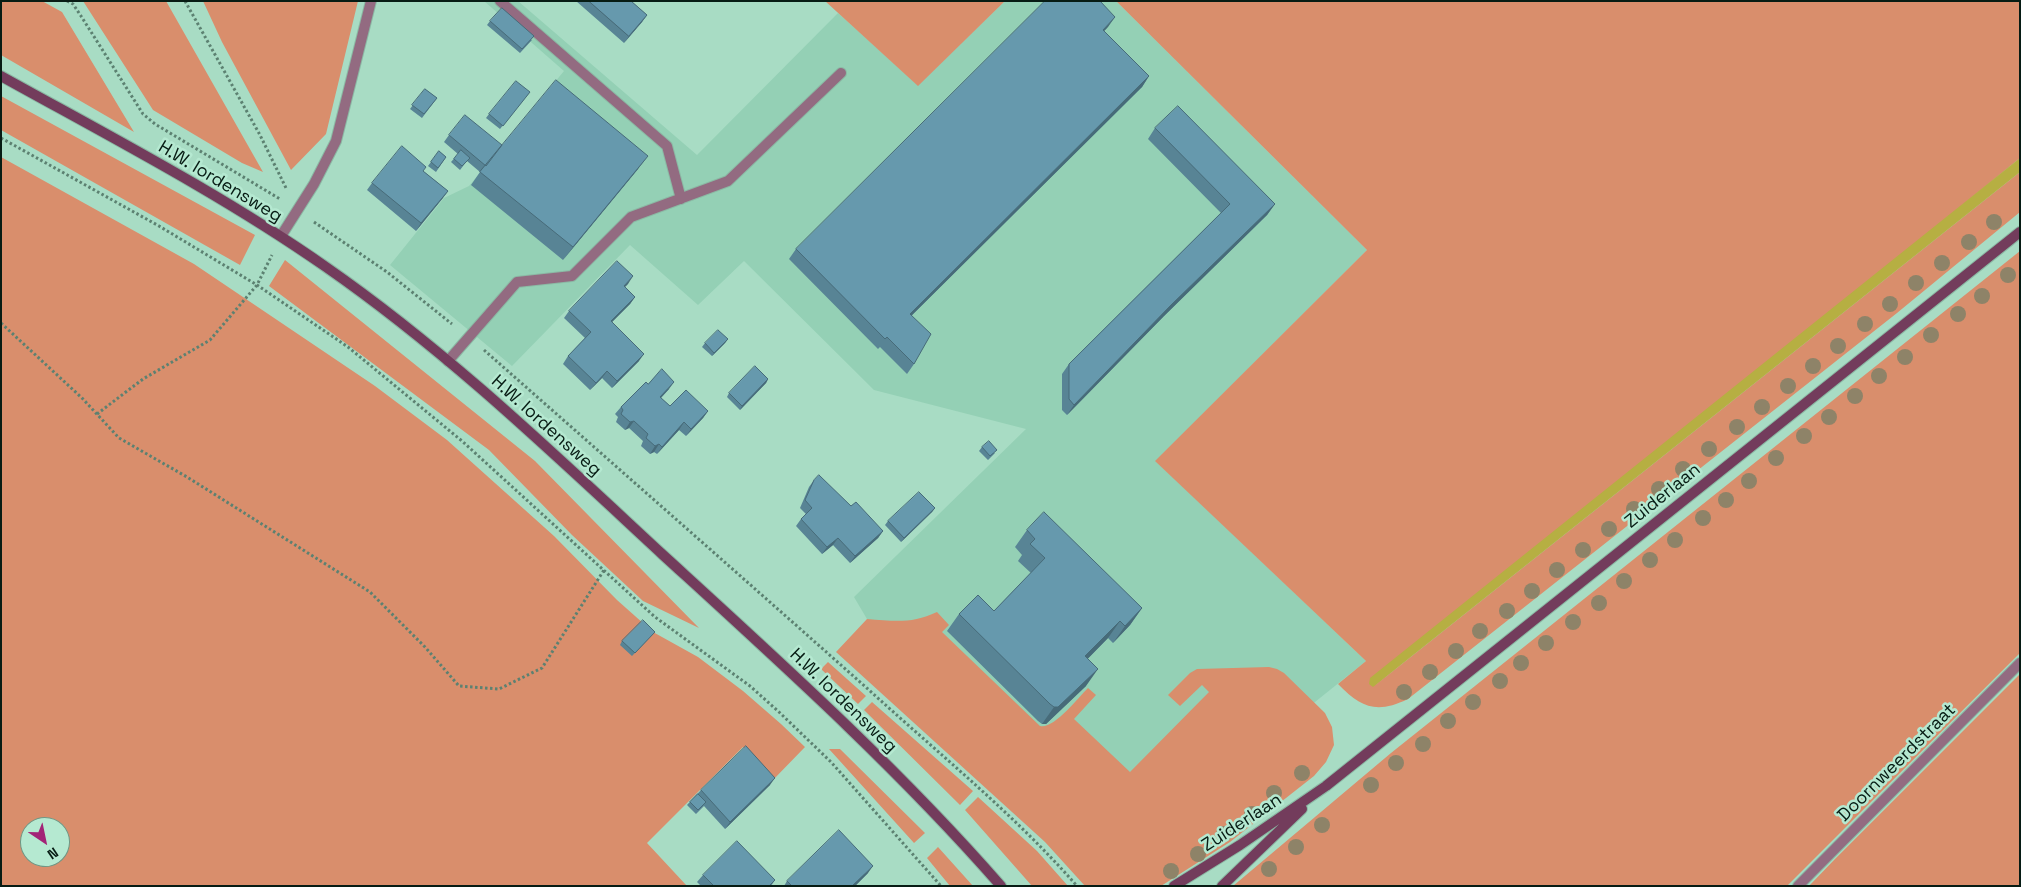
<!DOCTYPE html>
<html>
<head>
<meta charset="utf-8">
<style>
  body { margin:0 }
  #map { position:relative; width:2021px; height:887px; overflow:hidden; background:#a8dcc4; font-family:"Space Grotesk",sans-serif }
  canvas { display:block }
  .frame { position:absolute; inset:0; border:2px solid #071c14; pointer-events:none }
  .north { position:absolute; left:20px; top:817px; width:50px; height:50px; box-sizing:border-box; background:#b5e9d1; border:1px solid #6f9785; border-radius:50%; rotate:146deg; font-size:14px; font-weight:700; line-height:20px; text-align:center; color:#071c14 }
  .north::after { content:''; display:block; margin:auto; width:18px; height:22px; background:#a22477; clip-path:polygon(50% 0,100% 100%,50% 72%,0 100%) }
</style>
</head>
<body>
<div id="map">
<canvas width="2021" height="887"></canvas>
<div class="frame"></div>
<div class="north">N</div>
</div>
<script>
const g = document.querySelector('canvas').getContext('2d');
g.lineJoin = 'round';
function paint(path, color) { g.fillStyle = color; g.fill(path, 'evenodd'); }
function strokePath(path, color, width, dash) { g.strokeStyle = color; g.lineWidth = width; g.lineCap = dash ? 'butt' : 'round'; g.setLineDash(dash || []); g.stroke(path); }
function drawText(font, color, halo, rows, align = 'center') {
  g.font = font + ' "Space Grotesk",sans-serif'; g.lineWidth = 5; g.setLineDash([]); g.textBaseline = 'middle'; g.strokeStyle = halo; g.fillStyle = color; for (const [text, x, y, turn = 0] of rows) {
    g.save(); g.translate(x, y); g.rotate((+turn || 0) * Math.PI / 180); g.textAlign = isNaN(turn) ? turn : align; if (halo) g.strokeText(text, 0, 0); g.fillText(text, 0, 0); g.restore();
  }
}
paint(new Path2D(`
  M484 1H518L697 155 838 13 918 85 1005 1H1116L1367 250 1156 461 1366 661 1264 743 1153 822 867 619 854 597 1026 429 874 390 744 261 698 305 630 245 512 366 390 265 444 198 469 186 564 71Z`), '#94d0b5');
paint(new Path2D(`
  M1 1H42L62 12 134 132 1 55Z
  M83 1H166L263 172 242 163 153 110Z
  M203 1H358L326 134 291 170 222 42Z
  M825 1H1005L918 86Z
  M1116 1H2020V158L1373 687 2020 172V212L1897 313 1408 699C1377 714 1361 708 1338 684L1366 661 1155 461 1367 250Z
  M1 96 255 235 240 265 1 130Z
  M1 157 194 264 375 386 447 440 554 536 617 600 653 632 698 657 743 691 781 724 805 747 772 781 743 747 647 843 687 886H1ZM30 827H60V857H30Z
  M2020 251V653L1787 886H1233L1391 753Z
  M285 260 535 461 699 628 643 601 572 535 489 450 269 286Z
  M937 612 949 625 942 632 1040 726C1053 730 1078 698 1088 688L1096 695 1074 719 1130 772 1209 692 1202 685 1180 706 1168 695 1190 673 1197 669 1269 667 1277 669 1284 673 1325 713 1332 727 1334 745 1326 762 1314 776 1230 842 1161 886H1085L1045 842 836 652 867 619C894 621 912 624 937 612Z
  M828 662 866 696 858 704 821 669Z
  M2020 674V886H1809L1835 859Z
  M872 702 973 791 960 805 864 710Z
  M829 749H840L925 833 914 843Z
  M978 797 1037 851 1068 886H1032L965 810Z
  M938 847 973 886H950L927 858Z`), '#d98e6c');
paint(new Path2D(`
  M2020 158V172L1373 687 1369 684 1370 678Z`), '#b6af42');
const service = new Path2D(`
  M500 1 667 146 681 199
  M448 361 517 282 572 276 631 217 728 181 841 73`);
const minor = new Path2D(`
  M281 236 314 184 336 141 371 1
  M1798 886 2020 663`);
const secondary = new Path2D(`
  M1 76C111 137 223 195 326 267 447 351 554 454 662 554 779 661 897 767 1001 886
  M1174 886 1240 845 1326 786 2020 232
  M1222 886 1302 809`);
strokePath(service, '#8bb9a4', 12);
strokePath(minor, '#8bb9a4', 12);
strokePath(secondary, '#8bb9a4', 12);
strokePath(new Path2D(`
  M67 1 73 4 81 16 143 114 155 124 280 199
  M185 1 260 135 286 188
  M1 138 159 226 257 285 348 347 462 441 655 617 750 686 779 712 831 762 941 886
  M314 222 387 272 452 324
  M1 323 82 398 119 438 187 477 370 592 425 647 459 686 499 689 542 668 604 570
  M484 350C612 463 741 576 869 690 939 754 1014 814 1077 886
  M97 414 143 379 210 340 257 285 272 255`), '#5c8171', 3, [2.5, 2.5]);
strokePath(service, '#936b81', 10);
strokePath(minor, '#936b81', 10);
strokePath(secondary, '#733c5c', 10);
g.fillStyle = '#8e8368';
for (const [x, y] of [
  [1994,222],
  [1969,242],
  [1942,263],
  [2008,275],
  [1916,283],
  [1982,296],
  [1890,304],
  [1958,314],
  [1865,324],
  [1931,335],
  [1838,346],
  [1905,357],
  [1813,366],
  [1879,376],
  [1788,386],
  [1855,396],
  [1762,407],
  [1829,417],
  [1737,427],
  [1804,436],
  [1709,449],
  [1776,458],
  [1683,469],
  [1749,481],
  [1659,489],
  [1726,500],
  [1634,509],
  [1703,518],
  [1609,529],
  [1675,540],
  [1583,550],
  [1650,560],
  [1557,570],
  [1624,581],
  [1532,591],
  [1599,603],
  [1507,611],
  [1573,622],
  [1480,631],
  [1546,643],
  [1456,651],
  [1521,663],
  [1430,672],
  [1500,681],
  [1404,692],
  [1473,702],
  [1448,721],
  [1423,744],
  [1396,763],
  [1302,773],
  [1371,785],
  [1274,793],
  [1252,814],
  [1322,825],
  [1224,834],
  [1296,847],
  [1198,854],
  [1269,869],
  [1171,871]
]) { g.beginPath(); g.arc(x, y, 8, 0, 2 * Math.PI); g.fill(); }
paint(new Path2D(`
  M576 1H631L647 15 642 22 624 43Z
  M490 21 532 40 520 53 487 25Z
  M1108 27 1104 31 1149 76 1142 87 912 315 914 364 907 374 880 347 878 349 789 259 796 249Z
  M425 89 437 98 422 118 410 109Z
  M530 92 500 129 486 118 489 114Z
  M1155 128 1275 204 1267 215 1164 316 1067 415 1062 410V374L1069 364 1221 213 1148 139Z
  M449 135 502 145 638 169 563 260 471 185 480 172 467 161 460 170 451 162 458 154 444 142Z
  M439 151 446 157 436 172 428 166Z
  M423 171 448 191 416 231 367 190 372 183Z
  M628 284 625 287 635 297 630 304 612 322 639 361 612 388 602 378 590 390 563 364 568 356 585 338 564 318 569 311Z
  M728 339 725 343 712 356 702 347 705 343Z
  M768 379 766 383 740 410 727 397 729 393Z
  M648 384 669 389 661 398 670 406 708 411 703 418 686 436 679 430 657 454 654 452 650 454 641 446 643 441 629 428 625 430 616 422 618 417 615 414 621 407Z
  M982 447 995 453 988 460 979 451Z
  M814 480 851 506 883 531 878 538 850 563 833 545 822 554 796 526 801 519 806 514 800 508 809 487Z
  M935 508 932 512 901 542 885 525 888 521Z
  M1027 530 1142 608 1130 625 1113 643 1108 638 1087 659 1086 686 1046 724H1042L1038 721 947 631 959 614 994 611 1031 573 1018 561 1022 555 1015 547Z
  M655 632 632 656 620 645 622 641Z
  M770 785 725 829 704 806 696 814 687 805 701 790Z
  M868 873 855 886H784L787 881Z
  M703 875 775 880 771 886H701L697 882Z`), '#588495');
paint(new Path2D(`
  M647 15 642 22 624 43 629 36Z
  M1115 17 1108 27 1095 40 1103 30Z
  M1149 76 1142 87 903 324 910 314Z
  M648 156 638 169 563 260 573 247Z
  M448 191 443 198 416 231 421 223Z
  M1275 204 1267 215 1164 316 1067 415 1074 405 1171 305Z
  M633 276 628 284 618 293 624 286Z
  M635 297 630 304 606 328 611 321Z
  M728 339 725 343 712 356 714 353Z
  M644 354 639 361 612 388 617 381Z
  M607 371 602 378 590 390 596 383Z
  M768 379 766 383 740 410 742 406Z
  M674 382 669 389 655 404 660 397Z
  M708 411 703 418 686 436 691 429Z
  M634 421 629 428 625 430 630 422Z
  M684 422 679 430 657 454 662 447Z
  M659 444 654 452 650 454 655 446Z
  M935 508 932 512 901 542 904 538Z
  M883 531 878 538 850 563 855 556Z
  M838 538 833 545 822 554 827 547Z
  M1142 608 1130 625 1113 643 1125 626Z
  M1120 621 1108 638 1073 674 1085 656Z
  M1098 669 1086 686 1046 724H1042L1054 707Z
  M775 778 770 785 725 829 730 822Z
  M873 866 868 873 855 886H852Z`), '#476b79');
const building = new Path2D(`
  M589 1H631L647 15 629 36Z
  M1045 1H1100L1115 17 1103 30 1149 76 910 314 931 334 914 364 887 337 885 339 796 249Z
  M502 8 534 36 522 49 490 21Z
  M556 80 648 156 573 247 480 172Z
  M516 81 530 92 503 126 489 114Z
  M425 89 437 98 424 114 412 105Z
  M1178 106 1275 204 1171 305 1074 405 1069 399V364L1230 204 1155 128Z
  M465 115 502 145 486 166 449 135Z
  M402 146 426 167 423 171 448 191 421 223 372 183Z
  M461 150 470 158 462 166 454 159Z
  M439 151 446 157 438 168 431 162Z
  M617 261 633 276 624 286 635 297 611 321 644 354 617 381 607 371 596 383 568 356 591 332 569 311Z
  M718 330 728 339 714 353 705 343Z
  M755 366 768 379 742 406 729 393Z
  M662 369 674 382 660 397 670 406 686 390 708 411 691 429 684 422 662 447 659 444 655 446 646 438 648 434 634 421 630 422 621 414 623 410 621 407 646 382 648 384Z
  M989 441 997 450 990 456 982 447Z
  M819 475 851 506 856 502 883 531 855 556 838 538 827 547 801 519 812 508 805 500 814 480Z
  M919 492 935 508 904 538 888 521Z
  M1044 512 1142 608 1125 626 1120 621 1085 656 1098 669 1058 707H1054L1050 704 959 614 978 595 994 611 1045 558 1030 544 1035 539 1027 530Z
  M643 620 655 632 635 653 622 641Z
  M746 746 775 778 730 822 701 790Z
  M698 794 706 802 698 810 690 802Z
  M839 830 873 866 852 886H792L787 881Z
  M737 841 775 880 769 886H714L703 875Z`);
paint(building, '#6699ad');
strokePath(building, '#476b79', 1);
drawText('18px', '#071c14', '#b5e9d1', [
  ["H.W. Iordensweg",220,182,31],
  ["H.W. Iordensweg",546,426,42],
  ["Zuiderlaan",1663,496,-39],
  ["H.W. Iordensweg",843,701,44],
  ["Doornweerdstraat",1897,763,-45],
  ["Zuiderlaan",1242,823,-33]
]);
</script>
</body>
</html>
